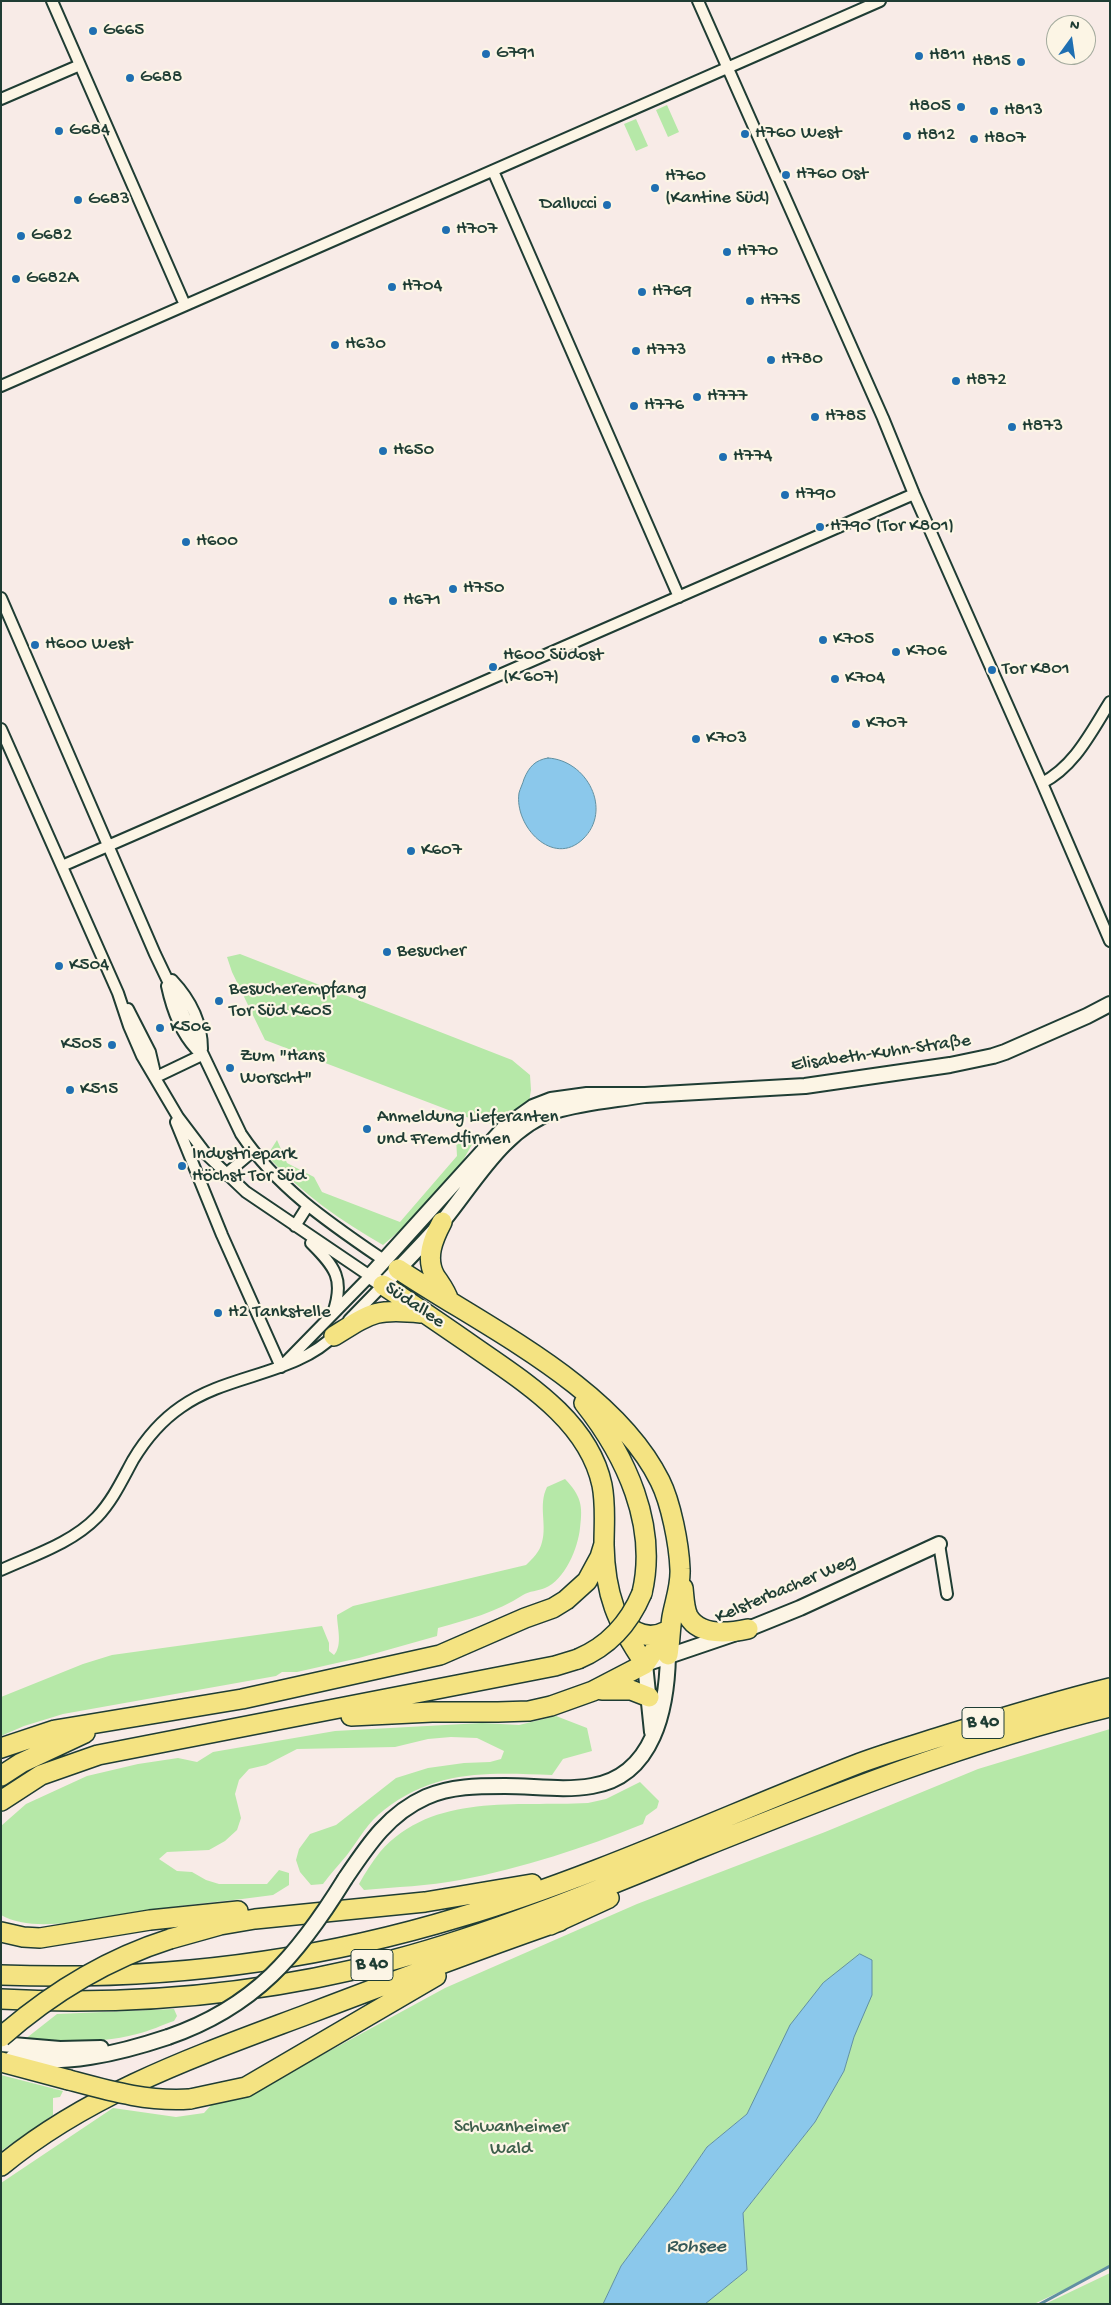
<!DOCTYPE html>
<html>
<head>
<meta charset="utf-8">
<style>
  body { margin:0 }
  #map { position:relative; width:1111px; height:2305px; overflow:hidden; background:#f8ebe7; font-family:"Gochi Hand",sans-serif }
  canvas { display:block }
  .frame { position:absolute; inset:0; border:2px solid #1f3d34; pointer-events:none }
  .north { position:absolute; left:1046px; top:15px; width:50px; height:50px; box-sizing:border-box; background:#fcf5e5; border:1px solid #a4ab9e; border-radius:50%; rotate:14deg; font-size:14px; font-weight:700; line-height:20px; text-align:center; color:#1f3d34 }
  .north::after { content:''; display:block; margin:auto; width:18px; height:22px; background:#1f6fb2; clip-path:polygon(50% 0,100% 100%,50% 72%,0 100%) }
</style>
</head>
<body>
<div id="map">
<canvas width="1111" height="2305"></canvas>
<div class="frame"></div>
<div class="north">N</div>
</div>
<script>
const g = document.querySelector('canvas').getContext('2d');
g.lineJoin = 'round';
function paint(path, color) { g.fillStyle = color; g.fill(path, 'evenodd'); }
function strokePath(path, color, width, dash) { g.strokeStyle = color; g.lineWidth = width; g.lineCap = dash ? 'butt' : 'round'; g.setLineDash(dash || []); g.stroke(path); }
function drawText(font, color, halo, rows, align = 'center') {
  g.font = font + ' "Gochi Hand",sans-serif'; g.lineWidth = 4.5; g.setLineDash([]); g.textBaseline = 'middle'; g.strokeStyle = halo; g.fillStyle = color; for (const [text, x, y, turn = 0] of rows) {
    g.save(); g.translate(x, y); g.rotate((+turn || 0) * Math.PI / 180); g.textAlign = isNaN(turn) ? turn : align; if (halo) g.strokeText(text, 0, 0); g.fillText(text, 0, 0); g.restore();
  }
}
paint(new Path2D(`
  M667 105 679 132 668 137 656 110Z
  M636 119 648 146 636 151 624 124Z
  M240 954 512 1060 530 1075 531 1090 529 1102 494 1125 472 1119 265 1040 232 972 227 957Z
  M464 1131 474 1141 461 1164 405 1226 383 1245C341 1221 303 1194 270 1159V1151L277 1140 287 1163 314 1177 322 1192 400 1222 457 1156 456 1138 458 1133Z
  M565 1479C581 1496 583 1505 580 1528 578 1548 565 1580 545 1588 538 1591 529 1591 523 1595 497 1612 467 1620 438 1628L437 1636 359 1658 297 1672H282L276 1676 63 1714 24 1726 1 1736V1697L83 1664 112 1655 322 1626 329 1643V1651L334 1655C343 1645 337 1627 337 1615L353 1606 526 1565C532 1559 540 1552 542 1542 547 1524 538 1505 547 1487Z
  M556 1716 587 1728 592 1751 563 1759 552 1775C489 1773 437 1769 384 1810 368 1822 359 1839 347 1855 339 1865 330 1874 323 1884L311 1885 300 1872 296 1860 299 1849 310 1834 336 1825 396 1778 428 1768 464 1763 490 1762 501 1759 504 1751 477 1738 451 1737 428 1739 395 1747 297 1749 266 1765 249 1769 239 1780 235 1794 241 1818 237 1830 225 1841 209 1850 167 1852 159 1859 177 1871 192 1872 206 1880 219 1884H267L279 1870 289 1873V1885L273 1895C232 1901 190 1904 148 1910 109 1915 36 1936 1 1915V1826L26 1804 87 1776 138 1764 178 1758 197 1762 213 1752 335 1731 482 1723 519 1725Z
  M1110 1729V2268L1034 2304H705L747 2270 743 2213 815 2122 844 2071 854 2037 764 2083 747 2114 707 2147 676 2192 621 2266 603 2304H1V2183L113 2108 176 2117 204 2113 213 2103 256 2091 445 1988 637 1904 825 1832 978 1769Z
  M640 1782 659 1801 657 1808 646 1816 643 1824C584 1848 523 1868 460 1880 428 1886 396 1887 364 1890L359 1884C365 1873 372 1862 380 1852 433 1792 516 1807 588 1803L606 1799Z
  M174 2009 177 2016 174 2021C162 2025 150 2031 137 2034 99 2044 62 2042 24 2040L57 2014Z
  M1 2075 63 2091 60 2097 53 2098V2115L1 2151Z
  M1110 2273V2304H1045Z`), '#b6e8a8');
const water = new Path2D(`
  M548 758C587 760 613 810 583 839 553 868 514 826 519 793 520 789 523 783 524 779 529 767 535 760 548 758Z
  M860 1954 872 1960V1995L854 2037 844 2071 815 2122 743 2213 747 2270 705 2304H603L621 2266 676 2192 707 2147 747 2114 790 2025 823 1983Z`);
paint(water, '#8bc8eb');
strokePath(water, '#6090a2', 1);
strokePath(new Path2D(`
  M1040 2304 1110 2266`), '#6090a2', 3);
const street = new Path2D(`
  M52 1 185 305
  M698 1 883 418 914 494 1042 783 1110 941
  M1 99 80 65
  M493 171 679 597
  M1 386 880 1
  M1 598 155 954 241 1134C278 1189 331 1224 385 1261
  M1 729 118 993 129 1026 142 1056 178 1117 206 1154 246 1192 370 1276 281 1367
  M1042 783C1075 766 1091 732 1110 702
  M62 866 914 494
  M172 980C190 999 202 1023 202 1049
  M167 986C172 1009 180 1032 196 1049
  M128 1009 150 1052 154 1069
  M156 1077 202 1055
  M176 1122 222 1235 281 1367
  M225 1175 252 1152
  M295 1226 307 1207
  M311 1243C335 1267 345 1279 333 1313
  M349 1320 383 1285
  M939 1544 947 1594
  M1 1570C34 1555 72 1543 97 1517 113 1500 122 1480 133 1460 145 1440 162 1420 181 1407 229 1373 295 1376 337 1333`);
const secondary = new Path2D(`
  M645 1095C616 1100 584 1102 555 1111 504 1128 475 1182 443 1221 424 1243 403 1264 383 1285L370 1276 505 1127 533 1107 551 1100 587 1095H645L805 1086 950 1065 993 1056 1005 1052 1087 1016 1110 1004
  M652 1732 645 1664 748 1629 800 1608 939 1544
  M345 1879C368 1845 388 1814 426 1797 451 1786 478 1786 505 1786 533 1786 564 1791 592 1786 654 1776 667 1708 668 1655
  M1 2044 60 2049 101 2048
  M12 2058C65 2066 117 2054 168 2037`);
const highway = new Path2D(`
  M442 1222C433 1239 425 1258 435 1276 441 1285 446 1291 449 1301
  M398 1269C483 1326 613 1386 660 1481 671 1503 679 1544 680 1569 681 1585 675 1601 672 1617 670 1630 670 1643 668 1655
  M383 1285C412 1304 441 1324 470 1344 521 1380 588 1419 602 1485 606 1505 604 1524 604 1545 605 1595 617 1623 645 1664
  M334 1336C371 1313 376 1308 421 1313
  M584 1403C626 1456 658 1525 642 1593
  M683 1588C684 1596 684 1608 688 1616 699 1636 729 1633 748 1629
  M623 1621C635 1635 650 1640 667 1631
  M602 1690H631L649 1697
  M351 1716 432 1712H498L529 1711 551 1706 593 1691 645 1664 668 1630
  M1 1748 55 1730 242 1699 440 1655 525 1618 553 1608 566 1600 587 1581 600 1557 604 1544
  M1 1776 21 1763 85 1733
  M1 1801 41 1775 98 1755 555 1666 578 1659
  M550 1925 609 1898
  M1 1932 23 1937 40 1938 150 1920 238 1911
  M170 1939 220 1925 255 1919 425 1902 532 1884
  M1 1975C155 1981 312 1962 460 1917 597 1876 726 1815 860 1763 887 1753 915 1745 943 1736 998 1719 1053 1702 1110 1688
  M1 1999C132 2006 266 1994 393 1960 498 1932 598 1890 698 1849 833 1795 968 1741 1110 1707
  M1 2062 69 2080
  M190 2099 246 2087 436 1976
  M1 2166C90 2092 202 2054 308 2014 392 1982 476 1950 560 1921`);
strokePath(street, '#1f3d34', 14);
strokePath(secondary, '#1f3d34', 18);
strokePath(highway, '#1f3d34', 22);
strokePath(street, '#fcf5e5', 10);
strokePath(secondary, '#fcf5e5', 14);
strokePath(highway, '#f4e382', 19);
const secondaryBridge = new Path2D(`
  M168 2037C255 2007 298 1955 345 1879`);
const highwayBridge = new Path2D(`
  M578 1659C609 1646 629 1624 642 1593
  M1 2037C50 1994 107 1959 170 1939
  M69 2080C110 2091 148 2102 190 2099`);
strokePath(secondaryBridge, '#1f3d34', 18, []);
strokePath(highwayBridge, '#1f3d34', 22, []);
strokePath(secondaryBridge, '#fcf5e5', 14);
strokePath(highwayBridge, '#f4e382', 19);
for (const [x, y, r, color] of [
  [93,31,5,"#1f6fb2"],
  [486,54,5,"#1f6fb2"],
  [919,56,5,"#1f6fb2"],
  [1021,62,5,"#1f6fb2"],
  [130,78,5,"#1f6fb2"],
  [961,107,5,"#1f6fb2"],
  [994,111,5,"#1f6fb2"],
  [59,131,5,"#1f6fb2"],
  [745,134,5,"#1f6fb2"],
  [907,136,5,"#1f6fb2"],
  [974,139,5,"#1f6fb2"],
  [786,175,5,"#1f6fb2"],
  [655,188,5,"#1f6fb2"],
  [78,200,5,"#1f6fb2"],
  [607,205,5,"#1f6fb2"],
  [446,230,5,"#1f6fb2"],
  [21,236,5,"#1f6fb2"],
  [727,252,5,"#1f6fb2"],
  [16,279,5,"#1f6fb2"],
  [392,287,5,"#1f6fb2"],
  [642,292,5,"#1f6fb2"],
  [750,301,5,"#1f6fb2"],
  [335,345,5,"#1f6fb2"],
  [636,351,5,"#1f6fb2"],
  [771,360,5,"#1f6fb2"],
  [956,381,5,"#1f6fb2"],
  [697,397,5,"#1f6fb2"],
  [634,406,5,"#1f6fb2"],
  [815,417,5,"#1f6fb2"],
  [1012,427,5,"#1f6fb2"],
  [383,451,5,"#1f6fb2"],
  [723,457,5,"#1f6fb2"],
  [785,495,5,"#1f6fb2"],
  [820,527,5,"#1f6fb2"],
  [186,542,5,"#1f6fb2"],
  [453,589,5,"#1f6fb2"],
  [393,601,5,"#1f6fb2"],
  [823,640,5,"#1f6fb2"],
  [35,645,5,"#1f6fb2"],
  [896,652,5,"#1f6fb2"],
  [493,667,5,"#1f6fb2"],
  [992,670,5,"#1f6fb2"],
  [835,679,5,"#1f6fb2"],
  [856,724,5,"#1f6fb2"],
  [696,739,5,"#1f6fb2"],
  [411,851,5,"#1f6fb2"],
  [387,952,5,"#1f6fb2"],
  [59,966,5,"#1f6fb2"],
  [219,1001,5,"#1f6fb2"],
  [160,1028,5,"#1f6fb2"],
  [112,1045,5,"#1f6fb2"],
  [230,1068,5,"#1f6fb2"],
  [70,1090,5,"#1f6fb2"],
  [367,1129,5,"#1f6fb2"],
  [182,1166,5,"#1f6fb2"],
  [218,1313,5,"#1f6fb2"]
]) { const dot = new Path2D(); dot.arc(x, y, r, 0, 2 * Math.PI); g.fillStyle = color; g.fill(dot); strokePath(dot, '#fcf5e5', 2); }
for (const [x, y, w] of [
  [983,1723,42],
  [372,1965,42]
]) { const box = new Path2D(); box.roundRect(x - w / 2, y - 15.5, w, 31, 4); g.fillStyle = '#fcf5e5'; g.fill(box); strokePath(box, '#1f3d34', 1); }
drawText('bold 18px', '#1f3d34', null, [
  ["B 40",983,1723],
  ["B 40",372,1965]
]);
drawText('19px', '#1f3d34', '#fcf5e5', [
  ["G665",103,31],
  ["G791",496,54],
  ["H811",929,56],
  ["H815",1011,62,"right"],
  ["G688",140,78],
  ["H805",951,107,"right"],
  ["H813",1004,111],
  ["G684",69,131],
  ["H760 West",755,134],
  ["H812",917,136],
  ["H807",984,139],
  ["H760 Ost",796,175],
  ["H760",665,177],
  ["(Kantine Süd)",665,199],
  ["G683",88,200],
  ["Dallucci",597,205,"right"],
  ["H707",456,230],
  ["G682",31,236],
  ["H770",737,252],
  ["G682A",26,279],
  ["H704",402,287],
  ["H769",652,292],
  ["H775",760,301],
  ["H630",345,345],
  ["H773",646,351],
  ["H780",781,360],
  ["H872",966,381],
  ["H777",707,397],
  ["H776",644,406],
  ["H785",825,417],
  ["H873",1022,427],
  ["H650",393,451],
  ["H774",733,457],
  ["H790",795,495],
  ["H790 (Tor K801)",830,527],
  ["H600",196,542],
  ["H750",463,589],
  ["H671",403,601],
  ["K705",833,640],
  ["H600 West",45,645],
  ["K706",906,652],
  ["H600 Südost",503,656],
  ["(K 607)",503,678],
  ["Tor K801",1002,670],
  ["K704",845,679],
  ["K707",866,724],
  ["K703",706,739],
  ["K607",421,851],
  ["Besucher",397,952],
  ["K504",69,966],
  ["Besucherempfang",229,990],
  ["Tor Süd K605",229,1012],
  ["K506",170,1028],
  ["K505",102,1045,"right"],
  ["Zum \"Hans",240,1057],
  ["Worscht\"",240,1079],
  ["K515",80,1090],
  ["Anmeldung Lieferanten",377,1118],
  ["und Fremdfirmen",377,1140],
  ["Industriepark",192,1155],
  ["Höchst Tor Süd",192,1177],
  ["H2 Tankstelle",228,1313]
], 'left');
drawText('19px', '#1f3d34', '#fcf5e5', [
  ["Elisabeth-Kuhn-Straße",881,1054,-8],
  ["Südallee",414,1306,34],
  ["Kelsterbacher Weg",786,1590,-23]
]);
drawText('19px', '#3d5f4b', '#fcf5e5', [
  ["Schwanheimer",511,2128],
  ["Wald",511,2150]
]);
drawText('italic 20px', '#355959', '#fcf5e5', [
  ["Rohsee",696,2248]
]);
</script>
</body>
</html>
